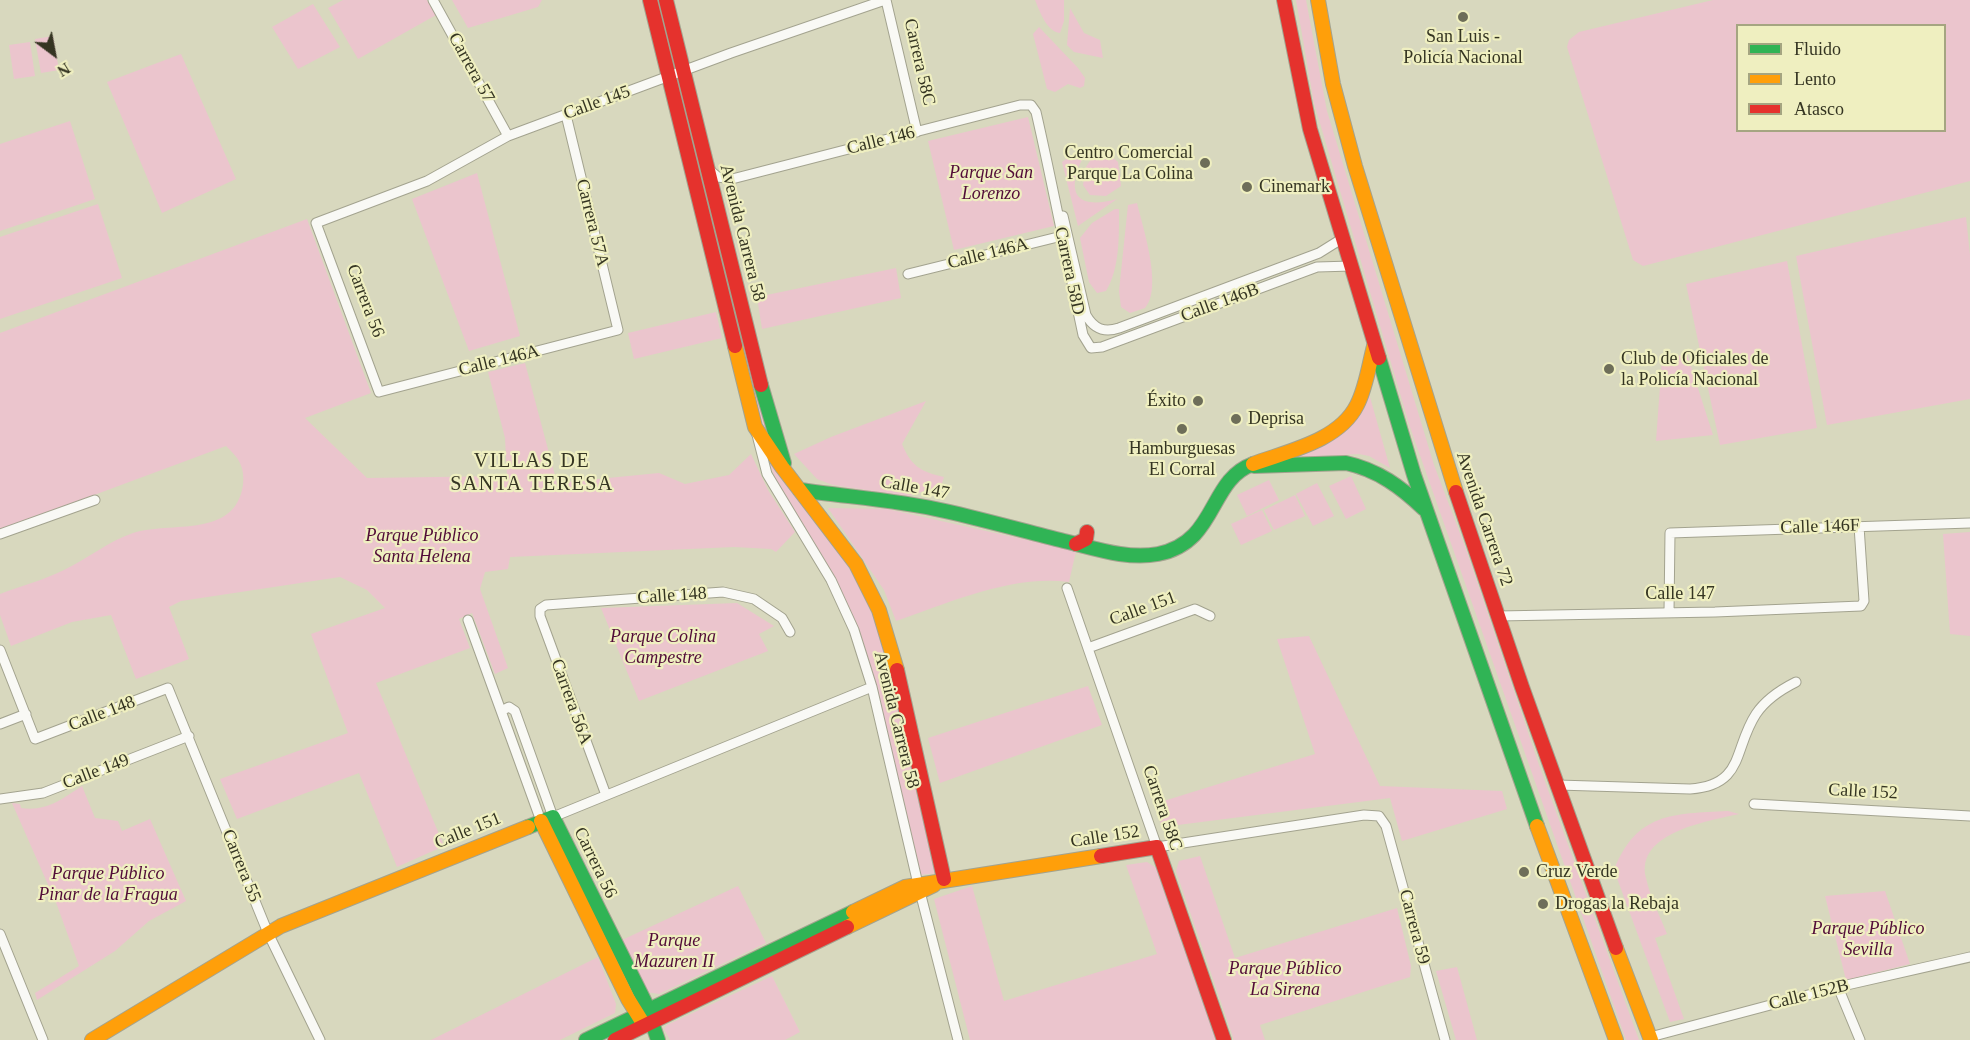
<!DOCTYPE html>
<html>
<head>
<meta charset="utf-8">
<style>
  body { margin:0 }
  #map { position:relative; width:1970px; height:1040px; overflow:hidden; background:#d8d8be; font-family:Georgia,serif }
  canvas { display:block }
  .legend { position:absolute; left:1736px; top:24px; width:210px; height:108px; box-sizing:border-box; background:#efefc0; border:2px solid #a5a581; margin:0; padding:8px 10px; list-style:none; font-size:18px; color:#353522 }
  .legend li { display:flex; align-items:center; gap:12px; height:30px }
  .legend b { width:30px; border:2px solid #a5a581 }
  .north { position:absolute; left:24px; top:24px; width:60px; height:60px; -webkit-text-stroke:4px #efefc0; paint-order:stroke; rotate:148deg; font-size:16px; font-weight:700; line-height:24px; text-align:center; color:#353522 }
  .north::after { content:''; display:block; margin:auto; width:21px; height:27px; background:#353522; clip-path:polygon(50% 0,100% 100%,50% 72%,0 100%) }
</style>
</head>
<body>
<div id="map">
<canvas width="1970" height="1040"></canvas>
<ul class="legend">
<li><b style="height:8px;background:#30b455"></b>Fluido</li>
<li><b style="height:8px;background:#ff9f0a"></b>Lento</li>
<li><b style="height:8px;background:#e5322d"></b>Atasco</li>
</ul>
<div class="north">N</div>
</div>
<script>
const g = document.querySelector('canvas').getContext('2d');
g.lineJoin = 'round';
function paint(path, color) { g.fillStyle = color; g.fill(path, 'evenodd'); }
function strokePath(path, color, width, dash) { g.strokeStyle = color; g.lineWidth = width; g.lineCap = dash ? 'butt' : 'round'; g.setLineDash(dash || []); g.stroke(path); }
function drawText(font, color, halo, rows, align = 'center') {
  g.font = font + ' Georgia,serif'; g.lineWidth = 4.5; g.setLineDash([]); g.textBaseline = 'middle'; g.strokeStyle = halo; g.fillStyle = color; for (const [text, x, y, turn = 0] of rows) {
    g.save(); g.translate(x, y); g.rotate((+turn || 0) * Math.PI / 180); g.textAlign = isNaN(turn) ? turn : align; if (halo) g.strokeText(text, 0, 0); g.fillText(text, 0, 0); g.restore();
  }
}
paint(new Path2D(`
  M343 0H427L436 15 358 59 328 8Z
  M452 0H542L538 7 468 28Z
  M1035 0H1064V21L1060 33C1047 32 1040 12 1035 0Z
  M1296 0H1306L1327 111 1434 465 1467 552 1539 765 1639 1040H1626L1410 427 1314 103Z
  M1713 0H1970V181L1643 266 1633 260 1567 47 1569 40 1579 32ZM1738 26H1944V130H1738Z
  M313 4 340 47 298 69 272 27Z
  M1070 8 1084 33 1100 40 1103 58 1074 52 1067 45Z
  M1039 27 1078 68 1085 78 1084 86 1080 88 1068 84 1055 92 1047 89 1033 34Z
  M53 36 59 70 41 73 35 39Z
  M30 42 35 76 14 79 9 45Z
  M181 54 236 179 162 213 107 82Z
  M685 100 775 447 759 418 679 101Z
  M1028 117 1054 226 954 250 928 141Z
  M70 121 95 199 0 231V144Z
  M1085 153C1083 159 1079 164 1077 171 1067 205 1092 206 1117 199L1078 226 1062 162 1072 155Z
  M1107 153 1118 162 1121 186 1106 196 1090 195 1083 185 1086 167 1094 155Z
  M477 173 520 336 469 351 412 199Z
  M1137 203C1143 228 1163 288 1145 308L1130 313 1121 307 1119 291 1128 205Z
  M98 204 122 278 0 319V237Z
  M1115 209H1119C1119 235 1120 268 1106 291L1097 293 1089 282 1080 238 1092 223Z
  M1966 217 1970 255V399L1827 425 1796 256Z
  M307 219 371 393 305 418 367 478 507 476 505 438 488 372 525 363 557 483 659 473 685 484 729 475 751 454 768 490 795 532 776 552 771 549 734 547 510 557 508 569 485 572 480 589 508 668 495 674 472 613 459 619 470 648 376 683 444 846 397 867 359 773 237 819 220 779 348 733 311 634 385 608 367 590 340 577 181 601 169 607 189 659 136 679 111 615 72 622 11 646 0 615V594C21 586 44 580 64 570 87 559 109 541 133 533 171 521 235 539 243 485 245 467 239 458 226 446L0 530V333Z
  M1787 261 1817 428 1720 445 1686 284Z
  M896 268 901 298 762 329 757 297Z
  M716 312 722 338 634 359 628 333Z
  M1687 354 1713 435 1656 441 1662 359Z
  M1368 390 1390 468 1369 456 1359 454 1277 458 1332 441 1345 431Z
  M926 401 902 444C911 466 921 472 944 477L941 486 908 496 833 485 817 479 794 454 831 437Z
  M765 453 852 568 871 604 895 686 938 873 920 875 854 619 823 557 780 490Z
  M1351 476 1366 509 1346 519 1329 486Z
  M1269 480 1279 500 1247 516 1237 495Z
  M1317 483 1334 516 1313 526 1296 494Z
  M1295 495 1305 516 1274 530 1264 510Z
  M828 508 887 509 1076 551 1069 582C1013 574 948 603 896 621L884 590Z
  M1262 510 1272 531 1241 545 1231 524Z
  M1970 532V636L1950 634 1943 534Z
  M737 603 774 626 759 634 768 651 639 701 601 608Z
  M1309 636 1380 786 1502 791 1507 809 1402 841 1390 798 1162 827 1154 804 1315 754 1277 639Z
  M1088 686 1102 725 940 783 928 738Z
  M82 786 95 818 118 821 122 831 150 819 186 901 149 921 115 951 37 1000 35 993 79 966 57 905 12 803 20 804 21 808C46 812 62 799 82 786Z
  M1728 811 1739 814C1709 821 1635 832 1646 878 1650 897 1660 916 1667 934L1655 938 1684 1019 1670 1022 1614 870C1637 812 1673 814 1728 811Z
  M1200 856 1235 958 1397 908 1411 966 1410 977 1260 1025 1265 1040H1234L1176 871 1179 861Z
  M1147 862 1158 869 1218 1040H970L934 899 972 886 1004 1001 1157 954 1126 865Z
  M738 886 766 943 659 994 646 992 622 940Z
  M1885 891 1910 964 1846 980 1825 896Z
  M598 957 616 1004 615 1013 560 1040H431Z
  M1457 967 1477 1040H1456L1436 971Z
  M772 976 800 1032 785 1040H670L664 1029 667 1025Z`), '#ebc5cd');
const street = new Path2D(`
  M433 0 508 136
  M886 0 917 132
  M566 115 618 330 379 392 316 223 427 181 508 136 731 53 885 0
  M707 168 718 177 732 179 1020 105H1031L1036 112C1053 186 1067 261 1083 335L1091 348 1102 347 1317 267 1352 266
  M1063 216 1086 315C1094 329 1104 333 1119 328L1319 253 1343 238
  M908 274 1066 235
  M757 435 767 474 831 580 854 630 872 687 918 884 958 1040
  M0 534 95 500
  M1067 588 1157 847 1364 815 1379 816 1386 826 1445 1040
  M1669 612 1670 533 1970 523
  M1498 616 1715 612 1861 606 1864 601 1859 526
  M468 620 541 821
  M1088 648 1195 609 1210 616
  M0 650 35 739 168 688 268 933 320 1040
  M503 710 509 707 515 711 553 817 872 687
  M0 724 26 714
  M1558 785 1690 789C1745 785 1733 749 1756 714 1766 699 1780 690 1796 682
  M606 795 540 616V609L546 605 723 592 754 599 782 618 790 632
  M0 799 43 793 189 736
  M1754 804 1970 816
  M0 934 43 1040
  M1838 987 1860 1040
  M1650 1037 1838 987 1970 957`);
const fast = new Path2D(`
  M1379 358 1414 475 1537 826
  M761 385 784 463
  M1254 466 1346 463C1378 470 1401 487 1424 509
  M800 490C848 497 898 500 945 511 985 520 1024 531 1064 541 1094 548 1127 560 1158 554 1218 542 1208 480 1253 464
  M528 827 553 817 645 1002 658 1040
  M586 1040 853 912`);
const slow = new Path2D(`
  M1318 0 1333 84 1355 166 1456 492
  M735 346 755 427 782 467 856 564 879 610 897 670
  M1253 464C1288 451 1339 441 1357 405 1366 388 1369 365 1374 346
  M541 821 628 999 641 1020
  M1537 826 1616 1040
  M853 912 905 887 1101 856
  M847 927 934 885
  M1616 948 1651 1040
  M92 1040 281 926 528 827`);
const jam = new Path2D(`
  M650 0 735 346
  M666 0 761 385
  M1284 0 1310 129 1379 358
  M1456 492 1522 687 1616 948
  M1076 544 1086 539 1087 532
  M897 670 944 879
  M1101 856 1157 847 1224 1040
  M615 1040 847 927`);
strokePath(street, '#a3a38f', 11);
strokePath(fast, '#a3a38f', 16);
strokePath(slow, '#a3a38f', 16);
strokePath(jam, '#a3a38f', 16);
strokePath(street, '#f9f9f5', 9);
strokePath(fast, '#30b455', 14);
strokePath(slow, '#ff9f0a', 14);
strokePath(jam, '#e5322d', 14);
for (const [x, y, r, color] of [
  [1463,17,6,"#6e6e59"],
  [1205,163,6,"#6e6e59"],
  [1247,187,6,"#6e6e59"],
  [1609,369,6,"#6e6e59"],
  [1198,401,6,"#6e6e59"],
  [1236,419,6,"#6e6e59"],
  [1182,429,6,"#6e6e59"],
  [1524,872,6,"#6e6e59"],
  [1543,904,6,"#6e6e59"]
]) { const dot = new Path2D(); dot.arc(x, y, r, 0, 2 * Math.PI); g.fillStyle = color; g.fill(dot); strokePath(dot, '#efefc0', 2); }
drawText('18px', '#353522', '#efefc0', [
  ["San Luis -",1463,37,"center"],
  ["Policía Nacional",1463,58,"center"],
  ["Centro Comercial",1193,153,"right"],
  ["Parque La Colina",1193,174,"right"],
  ["Cinemark",1259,187],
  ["Club de Oficiales de",1621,359],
  ["la Policía Nacional",1621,380],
  ["Éxito",1186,401,"right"],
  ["Deprisa",1248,419],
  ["Hamburguesas",1182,449,"center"],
  ["El Corral",1182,470,"center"],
  ["Cruz Verde",1536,872],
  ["Drogas la Rebaja",1555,904]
], 'left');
drawText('18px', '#353522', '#efefc0', [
  ["Carrera 58C",919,62,77],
  ["Carrera 57",471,68,61],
  ["Calle 145",597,103,-20],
  ["Calle 146",881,141,-14],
  ["Carrera 57A",592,223,76],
  ["Avenida Carrera 58",742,233,76],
  ["Calle 146A",988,254,-14],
  ["Carrera 58D",1069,271,78],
  ["Carrera 56",365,301,69],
  ["Calle 146B",1220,303,-20],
  ["Calle 146A",499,361,-14],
  ["Calle 147",915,488,10],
  ["Avenida Carrera 72",1484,519,71],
  ["Calle 146F",1820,527,-2],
  ["Calle 147",1680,594],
  ["Calle 148",672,596,-4],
  ["Calle 151",1143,609,-20],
  ["Carrera 56A",571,702,70],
  ["Calle 148",102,714,-21],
  ["Avenida Carrera 58",896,720,76],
  ["Calle 149",96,772,-21],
  ["Calle 152",1863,792,3],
  ["Carrera 58C",1162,808,71],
  ["Calle 151",468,831,-22],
  ["Calle 152",1105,837,-9],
  ["Carrera 56",595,863,64],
  ["Carrera 55",241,866,68],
  ["Carrera 59",1414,927,75],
  ["Calle 152B",1809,995,-14]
]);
drawText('italic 18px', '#520c38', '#efefc0', [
  ["Parque San",991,173],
  ["Lorenzo",991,194],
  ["Parque Público",422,536],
  ["Santa Helena",422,557],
  ["Parque Colina",663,637],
  ["Campestre",663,658],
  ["Parque Público",108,874],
  ["Pinar de la Fragua",108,895],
  ["Parque Público",1868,929],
  ["Sevilla",1868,950],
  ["Parque",674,941],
  ["Mazuren II",674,962],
  ["Parque Público",1285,969],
  ["La Sirena",1285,990]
]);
g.letterSpacing = '1.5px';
drawText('20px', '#353522', '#efefc0', [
  ["VILLAS DE",532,462],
  ["SANTA TERESA",532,485]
]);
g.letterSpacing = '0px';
</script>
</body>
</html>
